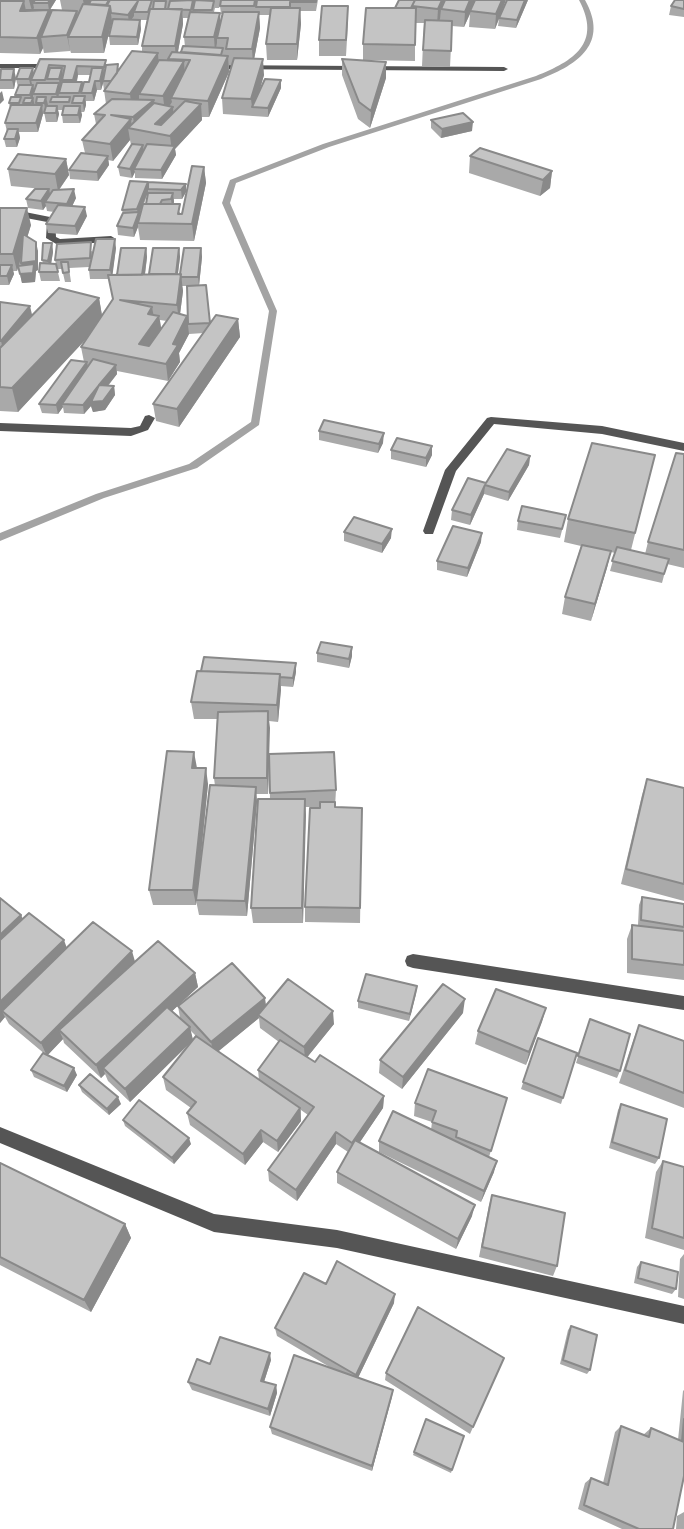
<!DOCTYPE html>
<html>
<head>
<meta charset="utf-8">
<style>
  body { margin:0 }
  canvas { display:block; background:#fff }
</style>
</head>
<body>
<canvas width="684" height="1529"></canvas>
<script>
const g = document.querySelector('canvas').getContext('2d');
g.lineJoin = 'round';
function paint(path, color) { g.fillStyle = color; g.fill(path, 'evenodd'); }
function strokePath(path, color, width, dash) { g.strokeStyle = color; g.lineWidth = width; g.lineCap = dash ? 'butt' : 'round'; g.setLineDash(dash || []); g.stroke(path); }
paint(new Path2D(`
  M579 0H585C609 43 579 64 541 79L329 147 236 183 230 203 277 311 259 425 197 468 104 498 0 541V533L96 494 189 464 251 422 269 311 222 203 230 180 323 144 536 76C574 61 602 43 579 0Z`), '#a3a3a3');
paint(new Path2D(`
  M0 64H55L59 66 55 68H0Z
  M208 65 504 67 508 69 504 71 211 69H208Z
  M0 207 55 218 56 237 60 239 111 236 116 239 111 242 58 245 46 238 47 222 0 213Z
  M149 415 155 418 148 430 131 436 0 431V423L131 428 140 426 145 416Z
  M491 417 602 426 684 443V451L602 434 494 424 456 471 433 534H425L423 531 445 470 487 418Z
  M413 954 684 996V1010L413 968 407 966 405 961 407 956Z
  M0 1127 214 1214 337 1230 684 1306V1324L337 1248 214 1232 0 1143Z`), '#555');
paint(new Path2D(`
  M0 0H56L50 10H62L60 0H318L316 11H300L301 24 297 60H267L266 44 270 15H259L260 28 254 59 264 75 259 91 281 88 268 117 223 114 222 98 232 65H229V72L209 117H202V120L175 149 176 155 162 179 135 178V172L132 178 120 176 118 167 131 145 130 140 113 161 108 160 109 165 98 181 70 179 69 170 85 153 82 140 96 124 94 114 106 104 103 83 101 90H97L94 101H86V105L84 112H81L82 115 80 123H63L62 115 63 110H58L59 114 57 122H46L44 112H43V114L38 132H19L20 138 17 147H6L4 139 7 132 5 123 10 108 9 103 16 97 15 95 18 87 16 79 33 68 34 74 40 59 107 65 119 69 142 52V46L147 20H140L141 29 138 45H110L109 36 112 21 104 53H71L70 50V51L44 53 43 48 40 54 0 53ZM220 6 221 14H222L220 23V13L214 12 215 8H219ZM183 18H188L184 37 185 47 181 52H178L183 24ZM78 75H91L89 82 83 86 77 82Z
  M399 0 501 14 528 0 516 28 498 26 499 19 495 29 469 27 470 14 464 27 452 26 450 67 422 66 424 23H415V61L363 60V44L395 8Z
  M684 0V17L669 15 671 6Z
  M348 22 346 56H319V40Z
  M342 59 386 62V78L370 128 358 119 342 75Z
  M0 75 16 78 14 89H0Z
  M431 120 472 131 441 138 431 128Z
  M470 156 552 171 550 188 540 196 469 173Z
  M66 159 69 175 59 190 76 198 72 206 87 216 77 235 48 233 46 224 54 212 47 211 46 206 43 210 28 208 26 199 43 189 11 186 8 169Z
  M204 167 206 183 194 241 140 240 138 227 134 237 118 235 117 226 123 214 122 210 130 181 186 184V192L182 199H174V204L181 214ZM148 192 146 204H144Z
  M0 208 31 225 27 237 38 251V270L36 271 35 282 22 283 18 266 17 271H13L14 274 9 285H0Z
  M52 243 53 252 51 264H56L60 281H41L39 272 43 263 42 260Z
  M116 248 112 275H117L146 248 147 257 145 275 149 274 179 248 180 257 178 274H180L201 248 202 257 199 285 210 323 238 319 240 337 179 427 156 421 153 404 204 333 189 334 179 353 180 362 168 381 117 371V374L108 386H114L115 395 105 410 93 412 91 406 84 414 64 413 63 407 58 414 42 413 39 404 84 362 81 347 88 336 18 412 0 411V302L32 315 99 298 102 316 113 300 109 279H90L89 270V267L69 268 71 282H65L62 269H57L55 260 92 251V255ZM182 286H187L188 324 187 316 180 314 183 291ZM160 320 167 321 161 329Z
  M319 431 383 443 378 453 319 440Z
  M432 446V455L426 467 391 459V450Z
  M684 454V568L667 564 662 583 610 571 615 553 611 552 591 621 562 614 565 597 581 546 564 542 568 519 655 455 631 550 645 554 648 542Z
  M530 456 529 465 508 501 484 494 470 525 451 520 452 510 486 483Z
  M566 515 560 538 517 530 518 521Z
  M344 532 391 538 382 553 344 541Z
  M481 542 467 577 437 570V561Z
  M317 653 352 656 349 668 317 662Z
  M296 672 293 687 281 686 278 722 269 721V754L336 790 335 807 362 808 360 923 305 922V907L320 807H305L303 923H253L251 908 270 799 269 758 268 794H256L257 802 247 916 199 915 196 900 215 786 214 778 217 719H194L191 702Z
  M197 768 208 784 196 905H153L149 890Z
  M647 779 684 788V901L621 884 642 795Z
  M642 897 684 904V980L627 973V939L632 925H638L639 905Z
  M0 898 21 915 23 919 67 948 195 973 198 987 172 1011 180 1018 178 1006H266L334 1024 307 1057 315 1062 384 1096 383 1108 359 1143 472 1216 456 1249 337 1183V1172L348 1152 336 1144 297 1201 269 1181 268 1170 308 1115 301 1110V1121L278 1152 263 1142 245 1165 190 1125 187 1113 191 1108 166 1090 163 1077 196 1036 190 1030 193 1040 130 1102 108 1081 105 1074 101 1078 64 1043 63 1039 47 1055 77 1075 67 1092 34 1077 31 1070 46 1055 9 1024 5 1017 0 1023ZM259 1018 260 1028 279 1042 258 1070 259 1080 218 1051Z
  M417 986 409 1021 358 1008V1001Z
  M546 1008 526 1065 475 1044 478 1031Z
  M463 1013 402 1089 379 1073 380 1060Z
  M590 1019 620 1071 617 1078 576 1063Z
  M639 1025 684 1041V1108L619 1083 634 1038Z
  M538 1038 577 1053 561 1104 521 1089Z
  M79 1085 121 1104 109 1115 82 1092Z
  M507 1098 489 1157 494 1172 481 1202 379 1152V1141L431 1130 432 1122 414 1116 415 1103Z
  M621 1104 659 1158 655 1164 609 1148 618 1110Z
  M123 1120 191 1144 174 1164 125 1126Z
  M663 1161 684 1167V1250L645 1238 656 1172Z
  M0 1163 125 1224 131 1238 91 1312 0 1265Z
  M492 1195 557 1266 553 1276 479 1257 489 1205Z
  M684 1254V1299L678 1297 680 1259Z
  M641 1262 676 1289 672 1294 634 1283 637 1267Z
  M326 1284 394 1303 358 1378 393 1390 372 1471 272 1434 270 1427 333 1369 277 1336 275 1328Z
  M571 1326 590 1370 587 1374 560 1364 568 1330Z
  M504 1358 470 1434 385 1380 386 1373Z
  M271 1360 264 1382 276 1385 277 1393 270 1416 192 1390 188 1382 210 1364Z
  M684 1390V1476L673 1529H622L578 1509 585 1483 591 1478 603 1483 615 1432 621 1426 643 1435 651 1428 678 1440 683 1391Z
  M426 1419 452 1470 451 1473 413 1455Z
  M684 1512V1529H676L677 1516Z`), '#a9a9a9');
paint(new Path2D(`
  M29 0H40L33 3 34 8 32 11Z
  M50 0H56L49 11 48 3Z
  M83 0H97L85 11Z
  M109 0 112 21 104 53 102 37Z
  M134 0H140L134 12V16L129 23 128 15Z
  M442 0H448L441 9 440 19 437 25 438 9Z
  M470 0H476L464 27 465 12Z
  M502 0H506L495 29 496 14Z
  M525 0H528L516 28 517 20Z
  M24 1 27 16 20 11Z
  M300 8 301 24 297 60V44Z
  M182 9 183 24 176 62 175 46Z
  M49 10 52 26 41 37 43 48 40 54 37 38Z
  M77 11 80 27 68 37 70 51 67 35Z
  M259 12 260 28 253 65 252 49Z
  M220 13 221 28 217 38V43L215 53 214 37Z
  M140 20 141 29 138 45 137 37Z
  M158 53 159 70 139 94V99L132 110 130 94Z
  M228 56 229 72 209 117 208 101Z
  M263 59 264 75 255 107H252L251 99Z
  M184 61 185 78 171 98 172 102 165 113 163 96Z
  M386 62V78L370 128 371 111Z
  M77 66 78 75 75 88 73 80Z
  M33 68 34 77 31 80 32 84 31 88 29 79Z
  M62 68 63 76 60 88 59 79Z
  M103 68 105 77 101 90 100 81Z
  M14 69 16 78 14 89 12 80Z
  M281 80V88L268 117V108Z
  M95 81 97 90 94 101 92 93Z
  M59 83 61 92 59 93 58 102 56 94Z
  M33 85 35 93 33 94V98L35 106 33 112 30 95Z
  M2 91 4 100 0 104V93Z
  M85 96 86 105 84 112 83 103Z
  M46 97 48 105 46 112 44 103Z
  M154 100 156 116 135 130 133 117Z
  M201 104 202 120 175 149 176 155 162 179 161 170 172 152 170 136Z
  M42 105 43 114 38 132 36 123Z
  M57 106 59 114 57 122 56 113Z
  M80 106 82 115 80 123 78 115Z
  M173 107 174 123 163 135 155 124Z
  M131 119 132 129 128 128 130 140 113 161 110 144Z
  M473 122 472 131 441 138 442 129Z
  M18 129 20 138 17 147 15 139Z
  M143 145 144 154 134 169 135 172 132 178 130 169Z
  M108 156 109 165 98 181 97 172Z
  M66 159 69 175 58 191 55 174Z
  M204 167 206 183 194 241 192 224Z
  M552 171 550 188 540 196 543 180Z
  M148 182V192L139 214 140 221 138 223V227L134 237 133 228 138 216 137 209Z
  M186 184V192L182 199 181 190Z
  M49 189 51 198 45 202 46 206 43 210 41 201Z
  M74 189 76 198 69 213 67 204Z
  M173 193 174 202 172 208 171 199Z
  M85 207 87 216 77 235 75 226Z
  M27 208 31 225 17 271 13 254Z
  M115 239 116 248 112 279 110 270Z
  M36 242 38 251V270L36 271 35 282 22 283 20 274 23 272 21 263Z
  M52 243 53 252 50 270 48 261Z
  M146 248 147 257 143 288 141 279Z
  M179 248 180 257 176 287 175 278Z
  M201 248 202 257 199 286 198 277Z
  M12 265 14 274 9 285 7 276Z
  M181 274 183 291 179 322 177 305Z
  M99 298 103 321 18 412 12 388Z
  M30 306 34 323 5 358 1 341Z
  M152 307 155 323 159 316 162 333 144 359 139 344 148 314Z
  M187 316 189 334 179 353 180 362 168 381 166 364 173 344Z
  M238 319 240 337 179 427 177 409Z
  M87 362 89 371 62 404 63 407 58 414 56 405Z
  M116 365 117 374 101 394 99 385Z
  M99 385 114 386 115 395 105 410 93 412 91 406 84 414 83 405Z
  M384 433 383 443 378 453 379 444Z
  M432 446V455L426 467V458Z
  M530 456 529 465 508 501 509 492Z
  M485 485 484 494 470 525 471 515Z
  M392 529 391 538 382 553V544Z
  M482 533 481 542 467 577 468 568Z
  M611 551 607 568 591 621 595 604Z
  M352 647V656L349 668V659Z
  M296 663V672L293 687V678Z
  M280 674 281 690 278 722 277 705Z
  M268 711 270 728 268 794 267 778Z
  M194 752 197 768H192Z
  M206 768 208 784 196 905 193 890Z
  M256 787 257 802 247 916 245 901Z
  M305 799 306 815 303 923 302 908Z
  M21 915 27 930 0 955V935Z
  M64 940 69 954 2 1011 5 1017 0 1023V1002Z
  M132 951 136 965 59 1030 63 1039 47 1056 41 1043Z
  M195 973 198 987 107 1072 103 1068 105 1074 101 1078 96 1065Z
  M417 986 416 994 409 1021 410 1014Z
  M265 998 267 1012 258 1015 259 1018 214 1055 211 1042Z
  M465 999 463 1013 402 1089 403 1077Z
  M546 1008 542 1022 526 1065 529 1052Z
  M333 1011 334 1024 305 1060 304 1047Z
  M190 1027 193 1040 130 1102 125 1089Z
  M74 1068 77 1075 67 1092 64 1086Z
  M384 1096 383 1108 352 1154V1143Z
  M118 1097 121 1104 109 1115 107 1109Z
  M300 1108 301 1121 278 1152 277 1141Z
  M261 1130 263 1142 245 1165 243 1154Z
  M336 1132V1144L297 1201 296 1190Z
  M189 1138 191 1144 174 1164 172 1158Z
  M497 1161 494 1172 481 1202 484 1191Z
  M475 1205 472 1216 456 1249 458 1239Z
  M125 1224 131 1238 91 1312 84 1300Z
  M395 1294 394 1303 356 1382V1375Z
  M270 1353 271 1360 262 1388 261 1381Z
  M276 1385 277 1393 270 1416 268 1409Z
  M393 1390 392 1397 372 1471V1466Z`), '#898989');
const building = new Path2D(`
  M35 0H50L48 3H33Z
  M91 0H109L106 5 89 4Z
  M110 0H152L148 12H134L138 1 128 15 111 13 110 6 107 5Z
  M193 0 191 10 168 9 170 1Z
  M195 0 214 1 212 10H193Z
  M221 0H255L254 6H220Z
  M257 0H316V2H290V7H256Z
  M399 0H415L411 8H395Z
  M415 0H442L438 9 412 6Z
  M445 0H470L465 12 441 9Z
  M475 0H502L496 14 470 11Z
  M507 0H525L517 20 499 18Z
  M675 0H684V9L671 6Z
  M0 1H24L20 11 49 10 37 38 0 37Z
  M154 1H166L165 9H153Z
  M83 4 110 6 102 37H68Z
  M322 6H348L346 40H319Z
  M271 8H300L297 44H266Z
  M366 8H416L415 45 363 44Z
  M150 9H182L175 46H142Z
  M26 10H51L49 14V10L25 11Z
  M52 10 77 11 67 35 41 37Z
  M190 12 220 13 214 37H184Z
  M223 12H259L252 49H226L228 38H217Z
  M113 19 140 20 137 37 109 36Z
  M425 20 452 21 451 51 423 50Z
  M183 46 223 48 221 55 181 52Z
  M132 51 158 53 130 94 104 91Z
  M172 52 228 56 208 101 171 98 190 60 168 59Z
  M234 58 263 59 251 99 222 98Z
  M40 59 106 60 104 67 77 66 73 80H62L65 66 49 65 45 80H31Z
  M342 59 386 62 371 111 359 102Z
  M159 60 184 61 163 96 139 94Z
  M118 64 117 73 111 81H103L106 65Z
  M20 68H33L29 79H16Z
  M50 68H62L59 79H47Z
  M92 68H103L100 81H95L92 93H81L84 82H89Z
  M1 69H14L12 80H0Z
  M265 79 281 80 268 108 252 107Z
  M62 82H82L79 93H59Z
  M37 83H59L56 94H33Z
  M19 85H33L30 95H15Z
  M74 96H85L83 103H72Z
  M11 97H21L19 103H9Z
  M37 97H46L44 103H36Z
  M52 97H70L69 102H50Z
  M25 98H33L31 103H23Z
  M112 99 154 100 133 117 111 115 131 119 110 144 82 140 105 115 94 114Z
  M185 101 201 104 170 136 128 128 154 103 173 107 155 124 161 125Z
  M11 105H42L36 123H5Z
  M46 106H57L56 113H44Z
  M64 106H80L78 115H62Z
  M463 113 473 122 442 129 431 120Z
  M8 129H18L15 139H4Z
  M132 144 143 145 130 169 118 167Z
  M147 144 175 146 161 170 134 169Z
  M480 148 552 171 543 180 470 156Z
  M81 153 108 156 97 172 69 170Z
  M18 154 66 159 55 174 8 169Z
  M192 166 204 167 192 224 138 223 143 204H180L178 214H182Z
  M130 181 148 182 137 209 122 210Z
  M148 182 186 184 181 190 148 189Z
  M35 189H49L41 201 26 199Z
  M74 189 67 204 45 202 53 190Z
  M148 193H173L171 199 162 200 160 204H146Z
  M58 205 85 207 75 226 46 224Z
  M0 208H27L13 254H0Z
  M139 212 133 228 117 226 123 213Z
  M23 234 36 242V261L21 263Z
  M96 239H115L110 270H89Z
  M91 242 90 258 55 260 57 244Z
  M43 243H52L48 261 42 260Z
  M121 248H146L142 275H117Z
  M153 248H179L176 274H149Z
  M184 248H201L198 277H181L180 274Z
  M61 262H68L69 272 63 273Z
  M40 263 56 264 58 272H39Z
  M34 264 33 273 20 274 18 266Z
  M0 265H12L7 276H0Z
  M181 274 177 305 120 300 152 307 148 314 159 316 139 344 149 346 173 312 187 316 173 344 178 345 166 364 81 347 113 299 108 275Z
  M206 285 210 323 188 324 187 286Z
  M59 288 99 298 12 388 0 387V348Z
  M0 302 30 306 1 341H0Z
  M216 315 238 319 177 409 153 404Z
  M93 359 116 365 99 385 114 386 103 401 91 402 99 385 83 405 62 404Z
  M71 360 87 362 56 405 39 404Z
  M324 420 384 433 379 444 319 431Z
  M397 438 432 446 426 458 391 450Z
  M592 443 655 455 635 533 568 519Z
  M507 449 530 456 509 492 485 485 471 515 452 510 468 478 486 483Z
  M676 453 684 454V550L648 542Z
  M522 506 566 515 562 529 518 521Z
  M354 517 392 529 382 544 344 532Z
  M453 526 482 533 468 568 437 561Z
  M582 545 611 551 595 604 565 597Z
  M617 547 669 559 664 574 612 561Z
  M321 642 352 647 349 659 317 653Z
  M204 657 296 663 293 678 280 677V674L201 671Z
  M197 671 280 674 277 705 191 702Z
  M268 711 267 778H214L218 712Z
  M167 751 194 752 192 768H206L193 890H149Z
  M334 752 336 790 270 793 269 754Z
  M647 779 684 788V884L626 869Z
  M210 785 256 787 245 901 196 900Z
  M258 799H305L302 908H251Z
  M320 802H335V807L362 808 360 908 305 907 310 808H320Z
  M642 897 684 904V927L641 920Z
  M0 898 21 915 0 935Z
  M29 913 64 940 0 1002V940Z
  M93 922 132 951 41 1043 2 1011Z
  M632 925 684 931V965L632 959Z
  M158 941 195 973 96 1065 59 1030Z
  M232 963 265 998 211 1042 178 1006Z
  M366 974 417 986 410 1014 358 1001Z
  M288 979 333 1011 304 1047 258 1015Z
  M443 984 465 999 403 1077 380 1060Z
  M496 989 546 1008 529 1052 478 1031Z
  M167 1007 190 1027 125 1089 103 1068Z
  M590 1019 630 1034 620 1071 578 1056Z
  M639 1025 684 1041V1093L625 1070Z
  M196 1036 300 1108 277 1141 261 1130 243 1154 187 1113 196 1102 163 1077Z
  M538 1038 577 1053 563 1098 523 1082Z
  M280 1040 315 1062 320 1055 384 1096 352 1143 336 1132 296 1190 268 1170 314 1107 258 1070Z
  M43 1053 74 1068 64 1086 31 1070Z
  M428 1069 507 1098 491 1151 456 1137 457 1131 432 1122 436 1111 415 1103Z
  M90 1074 118 1097 107 1109 79 1085Z
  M139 1100 189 1138 172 1158 123 1120Z
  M621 1104 667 1119 659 1158 612 1142Z
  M393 1111 497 1161 484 1191 379 1141Z
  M355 1140 475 1205 458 1239 337 1172Z
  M663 1161 684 1167V1238L652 1228Z
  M0 1163 125 1224 84 1300 0 1257Z
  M492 1195 565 1213 557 1266 482 1247Z
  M337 1261 395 1294 356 1375 275 1328 304 1273 326 1284Z
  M641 1262 678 1272 676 1289 638 1278Z
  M418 1307 504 1358 473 1427 386 1373Z
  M571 1326 597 1335 590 1370 563 1360Z
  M220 1337 270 1353 261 1381 276 1385 268 1409 188 1382 197 1359 210 1364Z
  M294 1355 393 1390 372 1466 270 1427Z
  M426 1419 464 1436 452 1470 414 1452Z
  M684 1419V1442L682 1441Z
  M621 1426 649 1437 651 1428 684 1442V1476L673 1529H639L584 1505 591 1478 608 1485Z`);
paint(building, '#c4c4c4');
strokePath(building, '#898989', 2);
</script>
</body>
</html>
